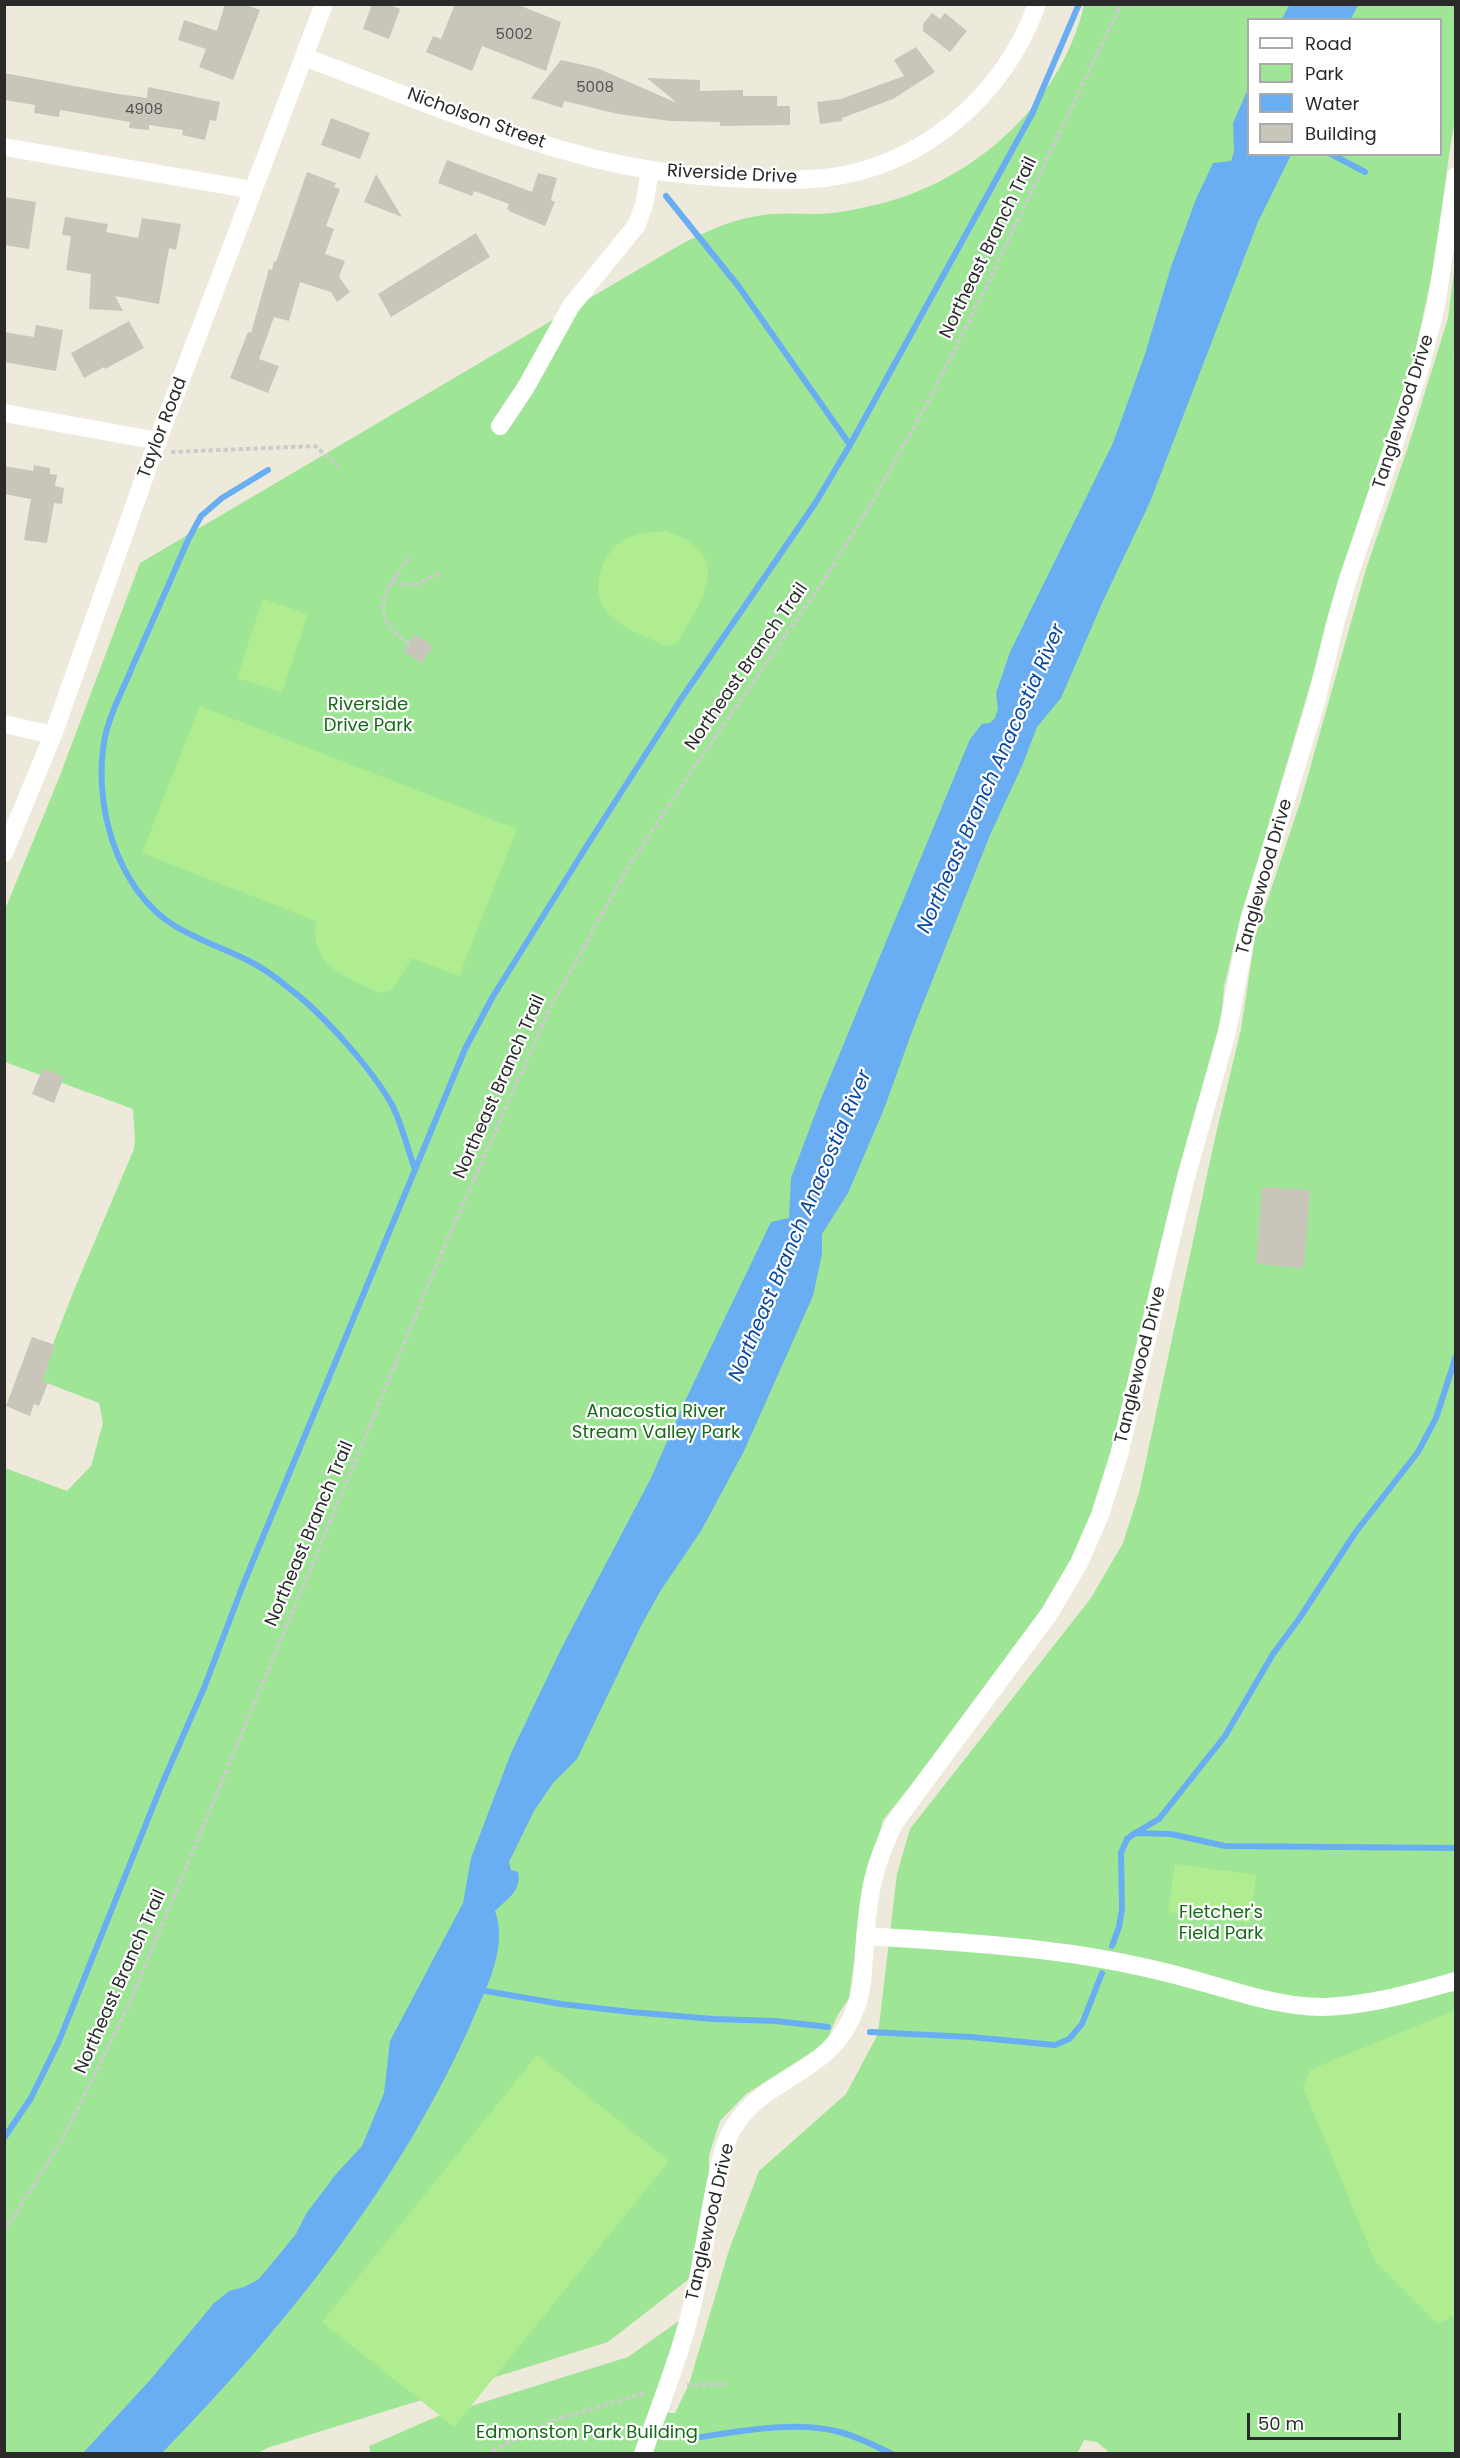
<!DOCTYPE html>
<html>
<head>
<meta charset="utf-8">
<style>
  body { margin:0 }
  #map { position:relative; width:1460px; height:2458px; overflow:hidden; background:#ede9db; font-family:Poppins,sans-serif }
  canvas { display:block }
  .frame { position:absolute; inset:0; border:6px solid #2a2a2a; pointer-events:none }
  .legend { position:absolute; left:1247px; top:18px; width:195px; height:138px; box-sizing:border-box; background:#fff; border:2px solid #aaa; margin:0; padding:8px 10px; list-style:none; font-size:18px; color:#2a2a2a }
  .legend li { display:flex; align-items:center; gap:12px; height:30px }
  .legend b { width:30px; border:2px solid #aaa }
  .scale { position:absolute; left:1247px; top:2413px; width:154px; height:27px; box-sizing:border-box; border:3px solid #2a2a2a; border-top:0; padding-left:8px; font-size:18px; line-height:21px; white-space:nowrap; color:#2a2a2a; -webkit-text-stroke:4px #fff; paint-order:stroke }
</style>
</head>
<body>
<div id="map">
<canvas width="1460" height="2458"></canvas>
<div class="frame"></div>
<ul class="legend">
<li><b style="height:8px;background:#fff"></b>Road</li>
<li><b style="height:16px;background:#9ee695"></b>Park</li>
<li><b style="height:16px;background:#69aef3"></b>Water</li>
<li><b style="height:16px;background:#c8c6bb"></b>Building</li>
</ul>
<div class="scale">50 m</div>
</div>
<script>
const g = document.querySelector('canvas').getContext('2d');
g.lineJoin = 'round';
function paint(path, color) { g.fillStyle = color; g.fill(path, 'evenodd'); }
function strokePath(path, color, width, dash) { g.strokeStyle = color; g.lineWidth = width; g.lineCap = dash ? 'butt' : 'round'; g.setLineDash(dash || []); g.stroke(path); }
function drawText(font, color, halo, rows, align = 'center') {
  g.font = font + ' Poppins,sans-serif'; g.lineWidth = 4.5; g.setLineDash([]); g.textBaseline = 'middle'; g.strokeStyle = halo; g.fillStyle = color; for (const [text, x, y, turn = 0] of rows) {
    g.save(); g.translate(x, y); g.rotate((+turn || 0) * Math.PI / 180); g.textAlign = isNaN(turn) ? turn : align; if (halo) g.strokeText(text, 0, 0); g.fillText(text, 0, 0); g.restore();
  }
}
paint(new Path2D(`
  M1084 5H1455V118L1449 155 1436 254 1416 349 1336 597 1237 932 1224 987 1222 1013 1114 1470 1057 1591 931 1760 883 1820 863 1893 849 1998 837 2016 826 2043 746 2094 720 2121 709 2155V2192L698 2272 608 2342 267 2448 258 2453H5V1468L67 1491 91 1466 103 1423 99 1403 39 1380 74 1290 134 1149 135 1139 133 1109 5 1062 4 912 59 778 140 563 685 242C707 232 728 221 752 217 774 212 795 214 816 214 834 214 853 210 870 206 969 186 1061 105 1084 5ZM1248 20H1440V154H1248Z
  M1455 264 1456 351 1453 355 1456 357 1455 2453 1111 2454 1097 2442 1084 2440 1077 2454H371L369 2446 436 2417 628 2357 683 2318 652 2412 675 2413 689 2384 729 2250 759 2171 846 2094 878 2034 897 1874 910 1829 1091 1598 1123 1543 1139 1493 1215 1138 1241 1029 1255 937 1301 800 1366 569 1408 447 1448 318Z`), '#9ee695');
paint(new Path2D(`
  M666 531C736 554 703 599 677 643L666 646C648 637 619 628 606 611 589 589 602 552 625 539 638 533 652 532 666 531Z
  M263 599 308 614 282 692 237 678Z
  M200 706 517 829 459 976 412 958 392 990 380 993C345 976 310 967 316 921L142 853Z
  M1175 1864 1256 1875 1250 1923 1168 1912Z
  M1455 2010V2315L1438 2324 1375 2261 1303 2087 1310 2070Z
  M537 2055 669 2161 454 2427 322 2322Z`), '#b0ed90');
paint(new Path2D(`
  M1290 4H1358V5L1351 19H1282Z
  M1248 89V154L1291 155 1258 222 1150 502 1103 601 1061 698 1037 727 1022 766 990 835 913 1029 884 1109 848 1193 822 1234V1254L813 1296 744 1451 701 1531 661 1590 641 1626 577 1759 553 1783 534 1811 509 1862 511 1870 518 1872C522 1891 507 1899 495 1911 508 1947 487 1986 473 2019 401 2183 286 2326 162 2453H83L151 2379 214 2303 229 2291 244 2287 259 2279 296 2234 306 2214 336 2174 362 2146 384 2093 390 2041 463 1903 471 1858 511 1753 562 1647 651 1478 684 1403 771 1222 789 1218 791 1178 820 1101 970 739 982 724 990 723 995 718 998 709 996 693 1010 652 1113 443 1145 354 1171 267 1196 199 1213 163 1231 161 1234 152 1233 123Z`), '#69aef3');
strokePath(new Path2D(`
  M1331 154 1365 172
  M666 196 739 287 850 445
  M268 470 222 498 201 516 188 540C170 581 152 623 133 665 124 688 110 712 105 737 92 802 116 890 175 926 198 940 225 949 249 961 263 968 278 979 290 989 323 1014 372 1069 392 1105 402 1124 407 1148 415 1169
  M1135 1833 1159 1819 1225 1736 1273 1654 1299 1619 1355 1533 1418 1452 1436 1418 1456 1356
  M1112 1946 1119 1927 1122 1909 1121 1853 1127 1839 1135 1833 1171 1834 1225 1846 1456 1848
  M480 1990 561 2004 631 2012 713 2019 776 2021 828 2027
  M870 2032 971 2037 1055 2045 1069 2039 1082 2024 1102 1973
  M4 2138 31 2098 59 2041 162 1784 204 1688 243 1585 465 1049 492 998 588 844 681 699 816 502 850 445 1032 114 1079 4
  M701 2437C746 2430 795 2421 840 2432 858 2437 876 2446 892 2454`), '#69aef3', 6);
paint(new Path2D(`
  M225 4H244L260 10 233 80 199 67 206 49 178 40 184 20 217 31Z
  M372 4H387L400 9 389 39 363 29Z
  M455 4H516L561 22 546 71 482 46 472 71 426 52 433 36 441 39Z
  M932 13 940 19 945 13 967 31 950 52 923 31V24Z
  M916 47 935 72 893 99 842 118V121L820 124 817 102 841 99 904 76 894 60Z
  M561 60 597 68 677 103 647 78 700 80V91L743 90V96H777V106H790V125L720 126V122L670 121 618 114 564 101 562 108 531 98Z
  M4 73 112 93 147 98 148 87 220 102 216 121 210 120 205 140 182 135 183 130 149 125V130L129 128 130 122 60 110 59 117 34 113 35 105 4 100Z
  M331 118 370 133 360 159 321 145Z
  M447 160 532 192 538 173 557 178 551 200 555 202 545 226 511 212 507 209 509 204 474 191 472 196 438 183Z
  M307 172 336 183 334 187 340 189 326 226 334 229 325 254 345 261 339 277 350 292 337 302 331 292 300 282 289 321 274 317 259 359 279 366 268 393 230 378 248 332 251 333 269 269 272 270 274 261 276 262Z
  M376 174 402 217 364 202Z
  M4 197 36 202 29 249 4 245Z
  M65 217 108 224 106 232 138 238 142 218 181 224 176 250 169 248 159 304 115 296 123 311 89 309 91 274 66 270 71 236 62 235Z
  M476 233 490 257 391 317 378 294Z
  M129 321 144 348 105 369 104 367 84 378 71 353Z
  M36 325 63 330 56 371 4 362V332L34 337Z
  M34 465 50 468V474L57 475 55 486 64 488 62 504 54 503 47 543 24 540 31 499 4 494V466L33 471Z
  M415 634 433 646 422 663 403 652Z
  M43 1068 64 1077 54 1103 32 1094Z
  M1262 1187 1310 1190 1304 1268 1256 1264Z
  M32 1337 55 1345 42 1381 48 1383 39 1406 34 1404 30 1416 6 1406Z`), '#c8c6bb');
strokePath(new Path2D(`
  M171 452 315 446 338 466
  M393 580C411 592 422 580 440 574
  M409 644C364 612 386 589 411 555
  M4 2232 62 2140 128 2007 443 1250 549 1010 627 869 691 772 822 583 871 504 930 398 987 285 1121 4
  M687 2385 727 2384
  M486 2454 554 2420 645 2393`), '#ccc', 4, [4.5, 3]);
strokePath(new Path2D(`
  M304 57C394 90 484 129 577 154 626 168 678 175 729 178 760 180 792 181 824 178 922 167 1004 96 1037 4
  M4 147 253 190
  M4 413 158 441
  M500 426 526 387 571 306 636 226 644 206 650 170
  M4 724 53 735
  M4 853 53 735 153 453 324 4
  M865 1936C940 1941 1017 1945 1091 1957 1127 1963 1163 1971 1198 1981 1238 1992 1280 2007 1322 2007 1368 2006 1412 1993 1456 1981
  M643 2454C661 2402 682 2351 694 2298 702 2261 708 2223 715 2186 720 2166 723 2142 735 2125 769 2073 832 2075 856 2007 864 1987 863 1961 865 1940 869 1891 873 1866 895 1822L1049 1614 1079 1563 1100 1515 1119 1455 1186 1177 1227 1032 1249 920 1316 702 1335 624 1347 582 1420 368 1436 306 1456 176`), '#fff', 18);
drawText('15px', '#52514e', null, [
  ["5002",514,35],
  ["5008",595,88],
  ["4908",144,110]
]);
drawText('18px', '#2a2a2a', '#fff', [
  ["Nicholson Street",476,119,20],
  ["Riverside Drive",732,175,3],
  ["Northeast Branch Trail",989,248,-64],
  ["Tanglewood Drive",1404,412,-72],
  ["Taylor Road",163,428,-69],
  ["Northeast Branch Trail",747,667,-55],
  ["Tanglewood Drive",1265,877,-74],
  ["Northeast Branch Trail",500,1087,-66],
  ["Tanglewood Drive",1141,1365,-76],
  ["Northeast Branch Trail",310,1534,-67],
  ["Northeast Branch Trail",121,1982,-66],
  ["Tanglewood Drive",711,2222,-77]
]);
drawText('18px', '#176a19', '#fff', [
  ["Riverside",368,705],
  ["Drive Park",368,726],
  ["Anacostia River",656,1412],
  ["Stream Valley Park",656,1433],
  ["Fletcher's",1221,1913],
  ["Field Park",1221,1934],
  ["Edmonston Park Building",587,2433]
]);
drawText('italic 20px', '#0848a0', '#fff', [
  ["Northeast Branch Anacostia River",992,779,-66],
  ["Northeast Branch Anacostia River",801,1226,-67]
]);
</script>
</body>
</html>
